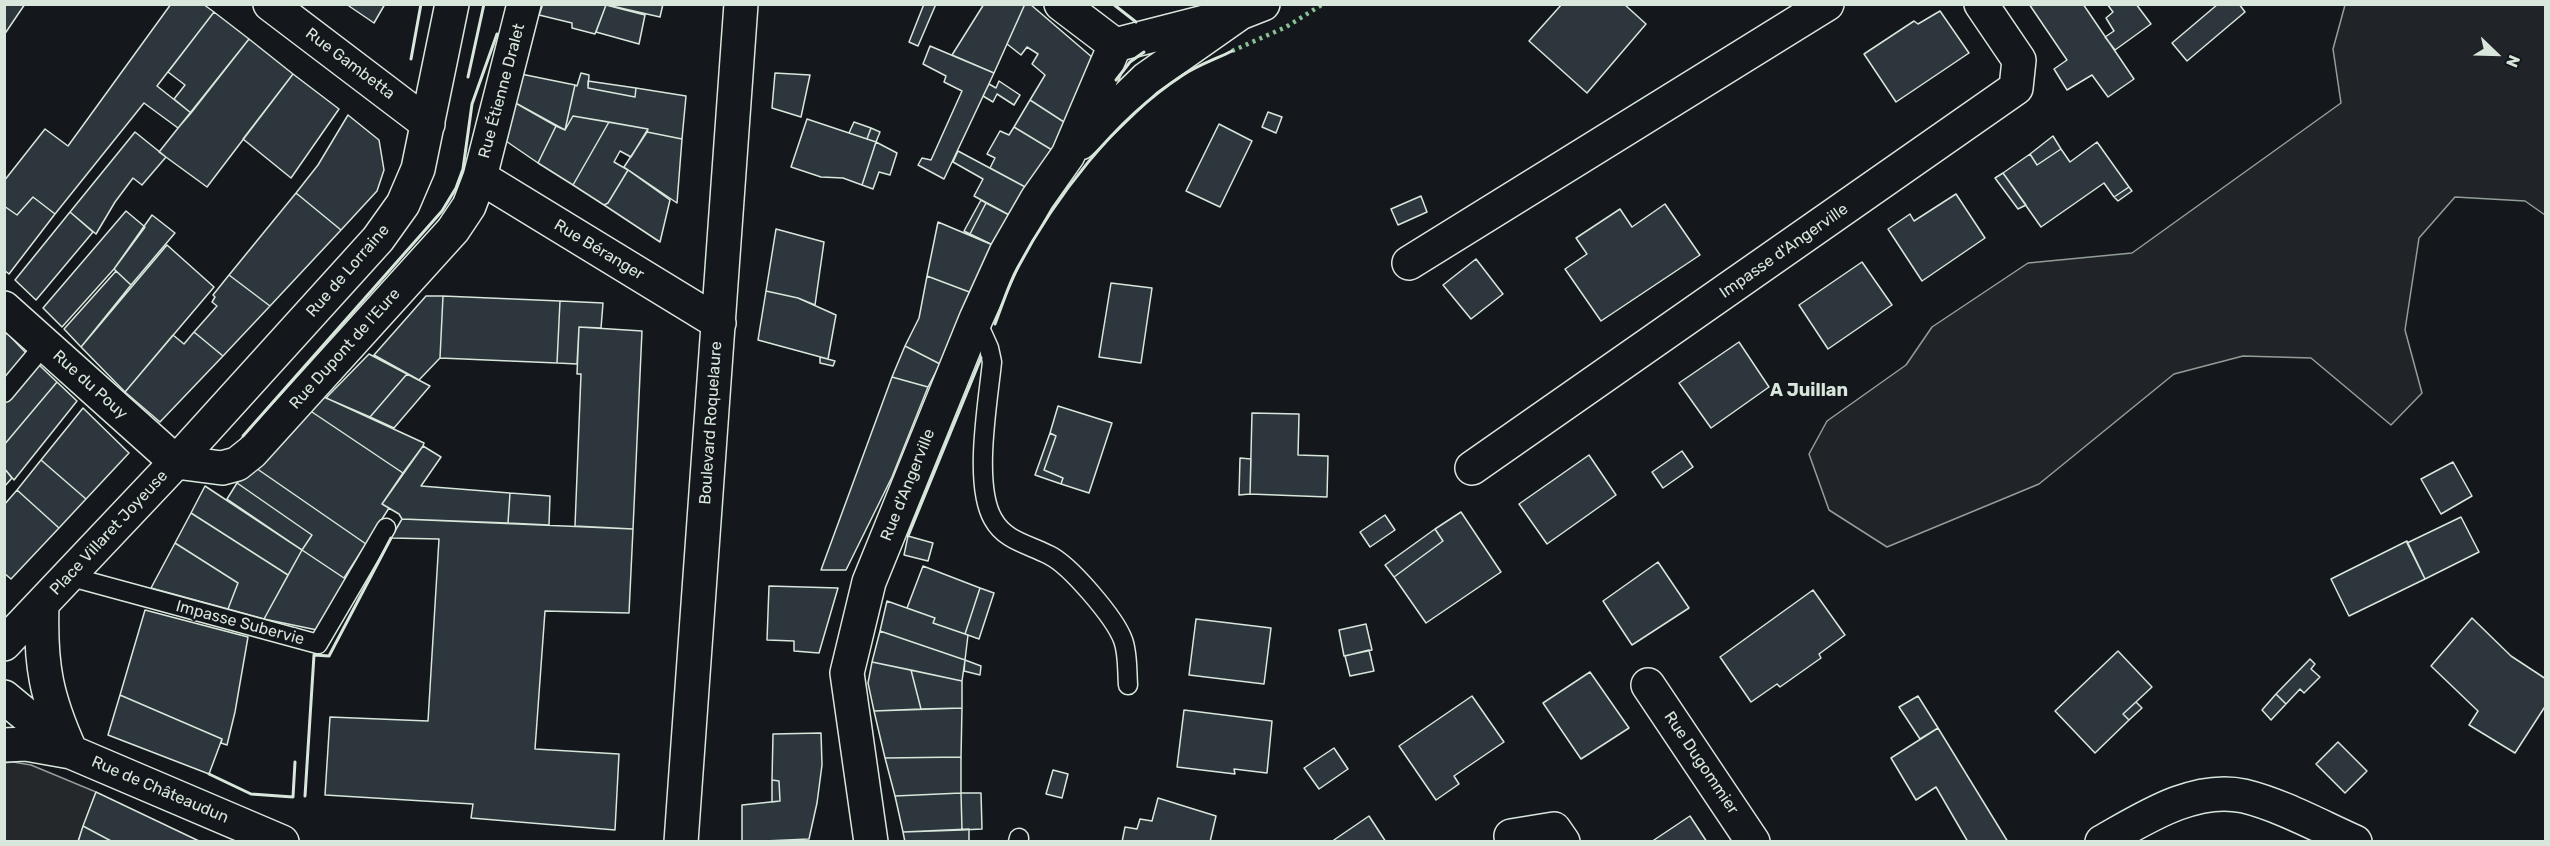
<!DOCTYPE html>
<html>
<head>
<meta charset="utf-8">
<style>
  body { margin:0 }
  #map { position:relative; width:2550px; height:846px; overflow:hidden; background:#14181c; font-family:Rubik,sans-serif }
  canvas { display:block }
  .frame { position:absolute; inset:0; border:6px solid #d8e6dc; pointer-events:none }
  .north { position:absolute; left:2466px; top:24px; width:60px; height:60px; -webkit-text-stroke:4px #14181c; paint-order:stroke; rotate:113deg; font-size:16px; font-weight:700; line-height:24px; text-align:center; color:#d8e6dc }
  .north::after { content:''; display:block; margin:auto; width:21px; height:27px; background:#d8e6dc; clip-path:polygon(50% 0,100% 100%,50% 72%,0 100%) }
</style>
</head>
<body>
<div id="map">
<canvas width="2550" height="846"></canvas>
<div class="frame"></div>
<div class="north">N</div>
</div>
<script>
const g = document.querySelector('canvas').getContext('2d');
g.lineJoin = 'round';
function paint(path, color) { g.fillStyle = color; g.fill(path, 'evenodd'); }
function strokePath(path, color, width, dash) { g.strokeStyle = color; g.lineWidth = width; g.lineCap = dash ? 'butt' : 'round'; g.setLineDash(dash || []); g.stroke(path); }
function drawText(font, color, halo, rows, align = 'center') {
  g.font = font + ' Rubik,sans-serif'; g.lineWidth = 4.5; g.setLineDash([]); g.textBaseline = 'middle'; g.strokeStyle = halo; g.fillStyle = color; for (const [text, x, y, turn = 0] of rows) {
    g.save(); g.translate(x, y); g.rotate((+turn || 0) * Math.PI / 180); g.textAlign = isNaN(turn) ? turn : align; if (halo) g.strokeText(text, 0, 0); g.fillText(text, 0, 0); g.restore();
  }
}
const green = new Path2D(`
  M2345 5H2545V215L2525 201 2455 197 2419 238 2405 330 2422 393 2391 425 2311 358 2243 356 2174 374 2039 484 1887 547 1829 510 1809 454 1827 421 1906 365 1932 327 2028 263 2132 253 2341 103 2333 49Z`);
paint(green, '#202428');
strokePath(green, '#939e99', 1.5);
const parking = new Path2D(`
  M13 762 31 765 96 792 78 841H5L4 763Z`);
paint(parking, '#24282b');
strokePath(parking, '#939e99', 1.5);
const building = new Path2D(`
  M4 4H25L4 35Z
  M171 4H203L214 12 157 86 191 113 178 128 144 103 55 214 33 197 17 215 4 206V181L45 129 68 146Z
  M346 4H385L374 23Z
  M543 4H603L606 5 595 34 572 28V23L539 15Z
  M603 4H663L660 17Z
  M936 4 918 46 909 42 924 4Z
  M984 4H1025L994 73 952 55Z
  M1025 4H1030L1093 58 1067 124 1030 100 1045 75 1032 64 1038 54 1027 47 1021 55 1007 44Z
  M1562 4H1624L1646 24 1587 93 1529 41Z
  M2029 4H2083L2134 79 2108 97 2092 75 2067 90 2054 69 2067 60Z
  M2107 4H2136L2151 24 2115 50 2105 37 2114 31 2106 18 2113 12Z
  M2218 4H2239L2245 12 2187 61 2172 43Z
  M606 5 645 15 639 44 596 32Z
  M1940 11 1969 53 1896 102 1864 54 1914 21 1918 24Z
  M214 12 249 39 191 113 174 99 185 85 168 72Z
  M249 39 293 74 207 187 159 152Z
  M930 46 994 73 944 179 918 165 922 158 931 160 962 91 944 82 946 76 923 64Z
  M581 73 589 75 588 88 635 97 636 88 686 96 682 139 647 132 648 129 573 116 565 130 575 85 577 86Z
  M775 73 810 75 801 117 772 108Z
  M293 74 339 109 291 178 243 139Z
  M521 74 575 85 565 130 512 101Z
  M588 81 636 88 635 97 588 88Z
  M999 81 1020 95 1014 105 997 94 993 102 983 96 989 84 996 88Z
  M1030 100 1067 124 1052 150 1014 127Z
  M512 101 556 126 538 163 500 137Z
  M1268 112 1282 117 1276 133 1262 127Z
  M348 115 379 140 384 170 377 191 341 230 296 193 318 165Z
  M573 116 609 122 573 185 538 163 556 126 565 130Z
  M807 119 876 142 862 185 843 178 821 177 791 167Z
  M609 122 648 129 631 157 620 151 614 162 628 170 608 203 604 205 573 185Z
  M854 122 871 128 867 139 849 133Z
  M1219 124 1252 141 1220 207 1186 191Z
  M1014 127 1052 150 1029 189 990 168 995 158 987 154 1000 131 1009 135Z
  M871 128 880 132 876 142 867 139Z
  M135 132 166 157 142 185 133 178 115 202 96 234 70 212Z
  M647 132 682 139 677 203 624 167Z
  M2053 136 2061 149 2037 165 2030 154Z
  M876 142 897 153 890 175 879 172 873 189 862 185Z
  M2097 142 2129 187 2114 197 2104 183 2041 227 2003 173 2030 154 2037 165 2061 149 2070 162Z
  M958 151 1029 189 1013 217 974 196 983 179 953 162Z
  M628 170 670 200 660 242 604 205 608 203Z
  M2003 173 2026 205 2018 209 1995 178Z
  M2129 187 2132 191 2118 201 2114 197Z
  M296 193 341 230 270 306 229 275Z
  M1956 194 1985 238 1922 281 1888 229 1910 214 1914 221Z
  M1421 196 1427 212 1398 225 1391 209Z
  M33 197 55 214 9 274 4 270V206L17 215Z
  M981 200 986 203 970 234 964 231Z
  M986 203 1013 217 995 246 970 234Z
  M1665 204 1700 255 1601 321 1565 269 1587 254 1576 238 1620 209 1632 227Z
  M126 211 145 227 114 269 62 327 43 308Z
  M70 212 93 232 36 300 15 280Z
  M152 215 175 233 131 285 114 269Z
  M938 222 995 246 972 293 927 276Z
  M776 229 824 242 815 305 798 298 766 291Z
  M167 245 214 287 125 392 81 347Z
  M1476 259 1503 294 1471 319 1443 285Z
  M1862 262 1892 305 1828 349 1799 305Z
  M116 271 131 285 81 347 64 329Z
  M229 275 270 306 223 356 194 332 217 306 212 302 215 297 213 295Z
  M927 276 972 293 940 364 905 346 919 318Z
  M1111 283 1152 288 1141 363 1099 357Z
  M766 291 798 298 836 315 828 359 758 340Z
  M426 296H443L440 358 419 380 374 355Z
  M443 296 560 301 557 363 440 358Z
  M560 301 603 303 601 328 579 327 577 364 557 363Z
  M579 327 642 331 633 529 575 526 581 374H577Z
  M194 332 223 356 160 422 125 392 173 335 184 344Z
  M7 333 26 353 4 379V336Z
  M1739 342 1769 387 1711 428 1679 383Z
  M905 346 940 364 928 387 892 377Z
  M369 354 407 374 370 417 326 398Z
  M820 357 835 361 833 366 820 363Z
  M38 364 57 382 4 445V403Z
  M407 374 430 386 394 428 370 417Z
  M892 377 928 387 892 477 846 570H821Z
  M57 382 77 401 14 480 4 468V445Z
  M322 396 424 443 423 446 403 473 309 410Z
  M1058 406 1112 423 1089 493 1061 484 1063 478 1044 470 1056 436 1050 433Z
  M83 408 129 453 86 499 41 460Z
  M309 410 403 473 382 504 389 508 366 544 253 466Z
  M1252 413 1299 414 1298 455 1328 456 1327 497 1250 494Z
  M1050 433 1056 436 1044 470 1063 478 1061 484 1035 475Z
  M423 446 441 457 421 486 510 493 508 523 402 519 399 514 382 504Z
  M1682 451 1693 467 1663 488 1652 472Z
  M1589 455 1616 495 1547 544 1519 504Z
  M1240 458 1251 459 1250 494 1239 495Z
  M41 460 86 499 59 528 17 490Z
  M2453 462 2472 496 2441 514 2421 479Z
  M253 466 366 544 344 578 302 550 312 535 237 483Z
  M4 468 12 478 4 487Z
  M237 483 312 535 302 550 227 499Z
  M205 486 302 550 288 575 191 513Z
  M17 490 59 528 11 579 4 573V505Z
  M510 493 550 496 549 525 508 523Z
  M1461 512 1501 572 1426 623 1394 577 1443 541 1435 529Z
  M191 513 288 575 264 619 228 609 238 583 175 543Z
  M1385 515 1395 530 1370 547 1360 532Z
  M2461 517 2479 552 2425 579 2407 543Z
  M402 519 633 529 629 613 545 611 535 749 619 754 615 830 471 818 473 804 325 795 330 717 428 721 439 539 391 538Z
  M1435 529 1443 541 1394 577 1385 565Z
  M908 536 933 543 928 561 904 555Z
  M2407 541 2425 579 2349 616 2331 579Z
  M175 543 238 583 228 609 151 588Z
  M302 550 347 580 317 630 264 619Z
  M1658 562 1689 608 1632 645 1603 601Z
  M923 566 980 588 965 634 933 623 935 618 907 608Z
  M769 586 838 588 819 653 794 651V641L767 640Z
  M980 588 994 593 979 639 965 634Z
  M1813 590 1845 635 1819 654 1821 658 1780 687 1777 684 1751 702 1720 657Z
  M887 601 935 618 933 623 968 635 965 660 880 631Z
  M145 610 248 637 235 712 227 745 221 743 222 739 120 695Z
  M2472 618 2511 656 2546 679V705L2515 753 2469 725 2478 711 2431 666Z
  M1196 619 1271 628 1264 684 1189 675Z
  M1366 624 1372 650 1344 656 1339 630Z
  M880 631 965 660 962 681 872 662Z
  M1369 650 1374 671 1350 676 1345 656Z
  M2118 651 2152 687 2123 714 2129 720 2095 753 2055 711Z
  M2310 659 2315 664 2311 669 2320 677 2304 693 2300 689 2286 704 2276 694Z
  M965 660 981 666 980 675 964 671Z
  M872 662 911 670 921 709 874 711 868 683Z
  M911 670 962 681V708L921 709Z
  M1590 672 1629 728 1581 759 1543 703Z
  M2276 694 2286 704 2271 720 2262 710Z
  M120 695 222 739 209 774 108 735Z
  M1472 696 1504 742 1454 776 1459 784 1436 800 1399 746Z
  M1918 696 1938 728 1920 739 1899 707Z
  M2136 702 2142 708 2129 720 2123 714Z
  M962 708 961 757 885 758 874 711Z
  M1184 710 1272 721 1267 773 1234 769 1235 774 1177 767Z
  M1938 728 2008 842H1968L1936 787 1916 800 1891 758Z
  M821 733 822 765 817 803 809 839 742 842V805L780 801 779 781 772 780 773 734Z
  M2338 742 2367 771 2345 793 2316 764Z
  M1334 748 1348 769 1319 789 1304 768Z
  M961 757V793L895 796 885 758Z
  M1053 770 1068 774 1062 798 1046 794Z
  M772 780 779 781 780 801 772 802Z
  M96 792 199 841 113 842 83 826Z
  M961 793 962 830 903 832 895 796Z
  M961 793H981L982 829 962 830Z
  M1158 798 1216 816 1210 842H1122L1125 827 1137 829 1140 819 1152 821Z
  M1369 816 1386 842H1331Z
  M1690 816 1707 842H1651Z
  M83 826 113 842H78Z
  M969 829V842H905L903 832Z`);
paint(building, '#2c363c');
strokePath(building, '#d8e6dc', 1.5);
const lane = new Path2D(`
  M976 319 989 348 992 362C988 402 973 484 993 519 1005 541 1028 544 1049 555 1070 565 1115 618 1123 640 1128 653 1127 671 1128 685
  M4 393 45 344
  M68 576 318 644 386 528
  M1018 842 1019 838`);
const street = new Path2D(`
  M1061 4 1115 45
  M1115 45 1240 13 1263 4
  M1080 143 1146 79 1240 13
  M480 177 719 323
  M1409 263 1827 4
  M4 308 176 462 222 468 237 464 252 452 453 230 469 206 480 177 524 4
  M1472 468 2016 88 2019 60 1981 4
  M1648 685 1753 842
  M1511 836 1554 829 1563 842
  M681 842 741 4
  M871 842 847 673 869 582 976 319 1006 253 1037 199 1068 155 1115 45
  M2102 842C2143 819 2194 785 2244 796 2281 805 2319 826 2355 842`);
const secondary = new Path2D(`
  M270 4 428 124
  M42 605C40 665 46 697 71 752
  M4 644 176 462 378 239 403 204 418 169 452 4
  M4 697 67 749
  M4 745 26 744 71 752 282 842`);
strokePath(lane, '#d8e6dc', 21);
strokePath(street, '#d8e6dc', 36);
strokePath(secondary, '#d8e6dc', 36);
strokePath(lane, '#14181c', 18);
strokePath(street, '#14181c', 33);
strokePath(secondary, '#14181c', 33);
strokePath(new Path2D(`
  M1232 51 1286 27 1323 4`), '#8ac095', 4.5, [3, 4.5]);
strokePath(new Path2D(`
  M1113 4 1136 22
  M411 59 421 4
  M468 77 484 4
  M1116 80 1130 62 1144 52
  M995 324C1002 306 1008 286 1017 269 1055 197 1114 120 1183 75 1198 65 1216 59 1232 51
  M243 436 442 211 456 188 463 169 472 104 497 34
  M908 536 981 358
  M209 774 251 794 293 797 295 762
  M305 796 314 655 329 656 391 538`), '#d8e6dc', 3);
drawText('16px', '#d8e6dc', '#14181c', [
  ["Rue Gambetta",350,64,37],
  ["Rue Étienne Dralet",502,91,-75],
  ["Rue Béranger",599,250,31],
  ["Impasse d'Angerville",1784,251,-35],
  ["Rue de Lorraine",348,271,-49],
  ["Rue Dupont de l'Eure",345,349,-48],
  ["Rue du Pouy",90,385,42],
  ["Boulevard Roquelaure",711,423,-86],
  ["Rue d'Angerville",908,485,-68],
  ["Place Villaret Joyeuse",109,533,-47],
  ["Impasse Subervie",240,623,15],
  ["Rue Dugommier",1701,763,56],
  ["Rue de Châteaudun",160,790,23]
]);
drawText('bold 18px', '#d8e6dc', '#14181c', [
  ["A Juillan",1809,391]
]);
</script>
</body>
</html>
